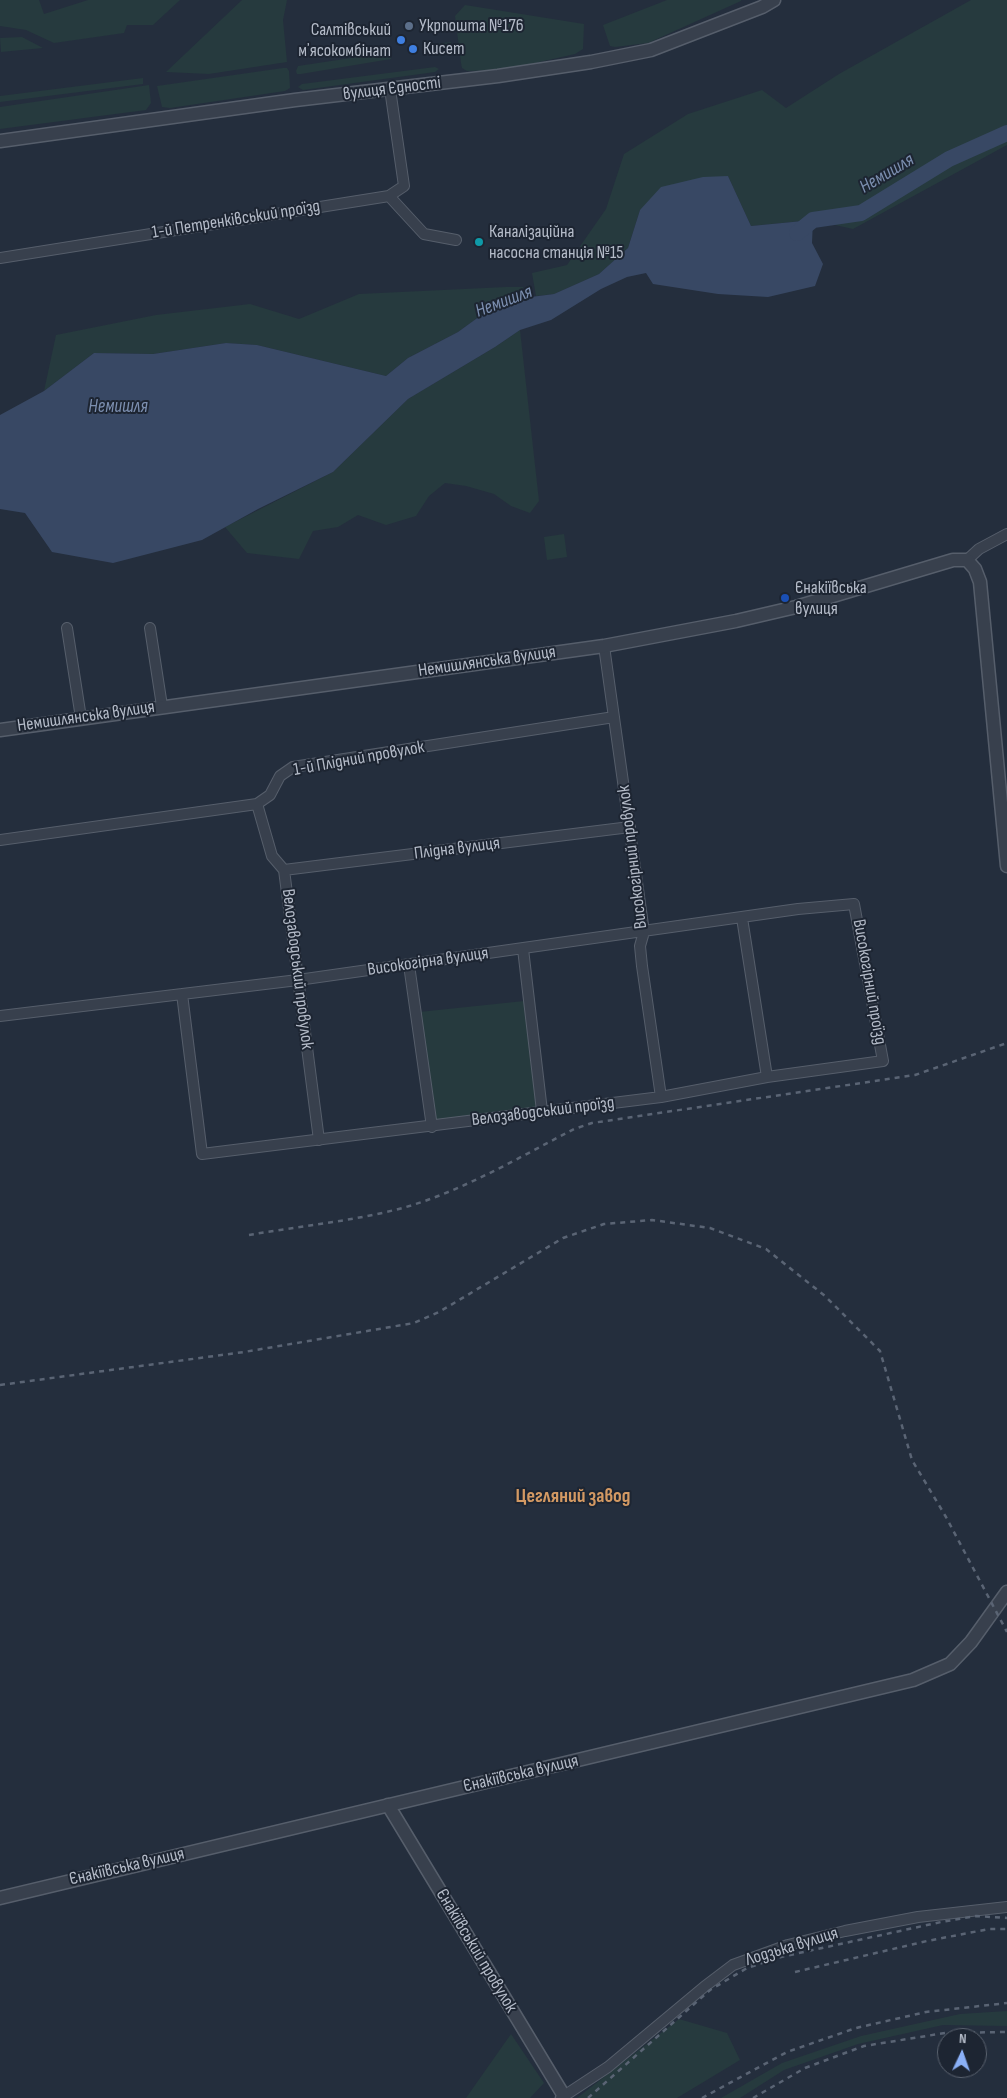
<!DOCTYPE html>
<html>
<head>
<meta charset="utf-8">
<style>
  body { margin:0 }
  #map { position:relative; width:1007px; height:2098px; overflow:hidden; background:#242e3d; font-family:"Sofia Sans Condensed",sans-serif }
  canvas { display:block }
  .north { position:absolute; left:937px; top:2028px; width:50px; height:50px; box-sizing:border-box; background:#1d2532; border:1px solid #59616e; border-radius:50%; rotate:3deg; font-size:14px; font-weight:700; line-height:20px; text-align:center; color:#b4bbc8 }
  .north::after { content:''; display:block; margin:auto; width:18px; height:22px; background:#8ab0f7; clip-path:polygon(50% 0,100% 100%,50% 72%,0 100%) }
</style>
</head>
<body>
<div id="map">
<canvas width="1007" height="2098"></canvas>
<div class="north">N</div>
</div>
<script>
const g = document.querySelector('canvas').getContext('2d');
g.lineJoin = 'round';
function paint(path, color) { g.fillStyle = color; g.fill(path, 'evenodd'); }
function strokePath(path, color, width, dash) { g.strokeStyle = color; g.lineWidth = width; g.lineCap = dash ? 'butt' : 'round'; g.setLineDash(dash || []); g.stroke(path); }
function drawText(font, color, halo, rows, align = 'center') {
  g.font = font + ' "Sofia Sans Condensed",sans-serif'; g.lineWidth = 4; g.setLineDash([]); g.textBaseline = 'middle'; g.strokeStyle = halo; g.fillStyle = color; for (const [text, x, y, turn = 0] of rows) {
    g.save(); g.translate(x, y); g.rotate((+turn || 0) * Math.PI / 180); g.textAlign = isNaN(turn) ? turn : align; if (halo) g.strokeText(text, 0, 0); g.fillText(text, 0, 0); g.restore();
  }
}
paint(new Path2D(`
  M0 0H39L44 14 88 0H180L153 25H127L124 33 54 43 26 30 0 26Z
  M242 0H287L283 20 287 62 209 74 166 72Z
  M667 0H741V1L648 43 615 47 610 46 603 25Z
  M971 0H1007V145L853 229 813 220 751 226 728 176 640 210 628 248 599 274 554 294 536 296 532 273 567 265 606 209 624 154 688 114 762 90 786 108 839 74Z
  M465 5 584 24 583 49 575 54 504 70 467 71 462 68 461 63 455 16Z
  M22 37 43 48 1 52 0 38Z
  M451 42 452 54 435 56 434 44Z
  M391 52V59L301 74H297L296 71 298 66Z
  M435 67 439 69 435 72 303 90 298 87 302 84Z
  M283 68H287L289 71 290 88 285 91 170 108 162 107 157 86Z
  M143 78V84L0 102V96Z
  M149 85 151 103 146 110 0 129V107Z
  M506 287H523V298L491 308 458 332 408 358 386 376 257 345 226 343 153 354 94 353 44 391 56 335 156 315 250 304 299 319 359 294Z
  M520 330 539 501 530 513 511 506 494 494 466 486 445 483 429 496 416 516 386 525 358 515 338 527 313 531 299 559 247 553 225 527 333 472 408 399 495 347Z
  M564 534 567 557 547 560 544 537Z
  M524 1001 537 1104 534 1109 439 1122 434 1118 419 1012Z
  M1007 2011V2026L943 2025 858 2044 784 2070 740 2098H721L782 2063 861 2036 960 2014Z
  M679 2019 727 2033 740 2060 677 2098H577Z
  M511 2034 544 2083 530 2098H466Z`), '#263a3e');
paint(new Path2D(`
  M728 176 751 226 813 220 812 243 823 264 815 286 768 297 718 294 653 284 646 273 627 277 601 289 551 320 520 330 495 347 408 399 333 472 258 509 202 540 113 563 52 552 25 513 0 509V415L44 391 94 353 153 354 226 343 257 345 386 376 408 358 458 332 491 308 523 298 554 294 599 274 628 248 640 210 661 187 703 177Z`), '#384864');
strokePath(new Path2D(`
  M797 233 813 220 861 213 949 159 1007 133`), '#384864', 16);
const minor = new Path2D(`
  M389 196 404 186 390 89
  M0 258 389 196 424 234 456 240
  M967 560 979 549 1007 534
  M67 628 81 718
  M150 628 162 706
  M604 646 644 932 640 946 642 966 661 1097
  M257 804 272 856 284 870 319 1140
  M0 840 257 804 270 795 280 776 293 767 614 717
  M284 870 630 827
  M742 918 767 1077
  M523 949 542 1111
  M409 965 432 1127
  M0 1016 298 980 798 909 854 904 883 1061 767 1077 661 1097 202 1154 182 994
  M564 2096 608 2067 704 1987 733 1965 788 1945 845 1931 918 1917 1007 1907`);
const tertiary = new Path2D(`
  M0 141 295 100 498 76 591 62 651 50 762 7 774 0
  M0 730 604 646 736 621 796 607 953 560H967L975 569 980 582 1007 866
  M388 1805 564 2096 562 2098
  M0 1898 913 1680 950 1664 971 1642 1007 1592`);
strokePath(minor, '#565e6b', 12);
strokePath(tertiary, '#565e6b', 15);
strokePath(minor, '#38404d', 10);
strokePath(tertiary, '#38404d', 12);
strokePath(new Path2D(`
  M249 1235C299 1226 356 1221 406 1207 464 1190 520 1157 574 1129L592 1123 915 1075 1007 1043
  M0 1385 244 1352 414 1323 439 1312 563 1238 604 1224 652 1220 710 1228 766 1249 825 1296 880 1351 912 1460 946 1517 1007 1632
  M795 1972 927 1941 989 1929H1007
  M588 2098 710 1990 747 1968 781 1957 941 1922 976 1916 1007 1918
  M702 2098 787 2052 856 2028 926 2012 1007 2003
  M753 2098 805 2068 864 2046 945 2033 1007 2032`), '#5a6474', 2.5, [5, 5]);
for (const [x, y, r, color] of [
  [409,26,5,"#5c6f8a"],
  [401,40,5,"#3f7fe0"],
  [413,49,5,"#3f7fe0"],
  [479,242,5,"#0f9aa8"],
  [785,598,5,"#1a4fb4"]
]) { const dot = new Path2D(); dot.arc(x, y, r, 0, 2 * Math.PI); g.fillStyle = color; g.fill(dot); strokePath(dot, '#1d2532', 2); }
drawText('18px', '#b4bbc8', '#1d2532', [
  ["Укрпошта №176",419,26],
  ["Салтівський",391,30,"right"],
  ["мʼясокомбінат",391,51,"right"],
  ["Кисет",423,49],
  ["Каналізаційна",489,232],
  ["насосна станція №15",489,253],
  ["Єнакіївська",795,588],
  ["вулиця",795,609]
], 'left');
drawText('18px', '#b4bbc8', '#1d2532', [
  ["вулиця Єдності",392,89,-7],
  ["1-й Петренківський проїзд",236,220,-9],
  ["Немишлянська вулиця",487,662,-8],
  ["Немишлянська вулиця",86,717,-8],
  ["1-й Плідний провулок",359,759,-10],
  ["Плідна вулиця",457,849,-7],
  ["Високогірний провулок",633,857,-97],
  ["Високогірна вулиця",428,962,-8],
  ["Велозаводський провулок",297,969,83],
  ["Високогірний проїзд",869,982,80],
  ["Велозаводський проїзд",543,1112,-7],
  ["Єнакіївська вулиця",521,1774,-13],
  ["Єнакіївська вулиця",127,1867,-13],
  ["Лодзька вулиця",792,1947,-17],
  ["Єнакіївський провулок",476,1951,59]
]);
drawText('italic 19px', '#7c8fb0', '#1d2532', [
  ["Немишля",887,174,-31],
  ["Немишля",504,302,-21],
  ["Немишля",118,407]
]);
drawText('bold 20px', '#d39963', '#1d2532', [
  ["Цегляний завод",573,1497]
]);
</script>
</body>
</html>
